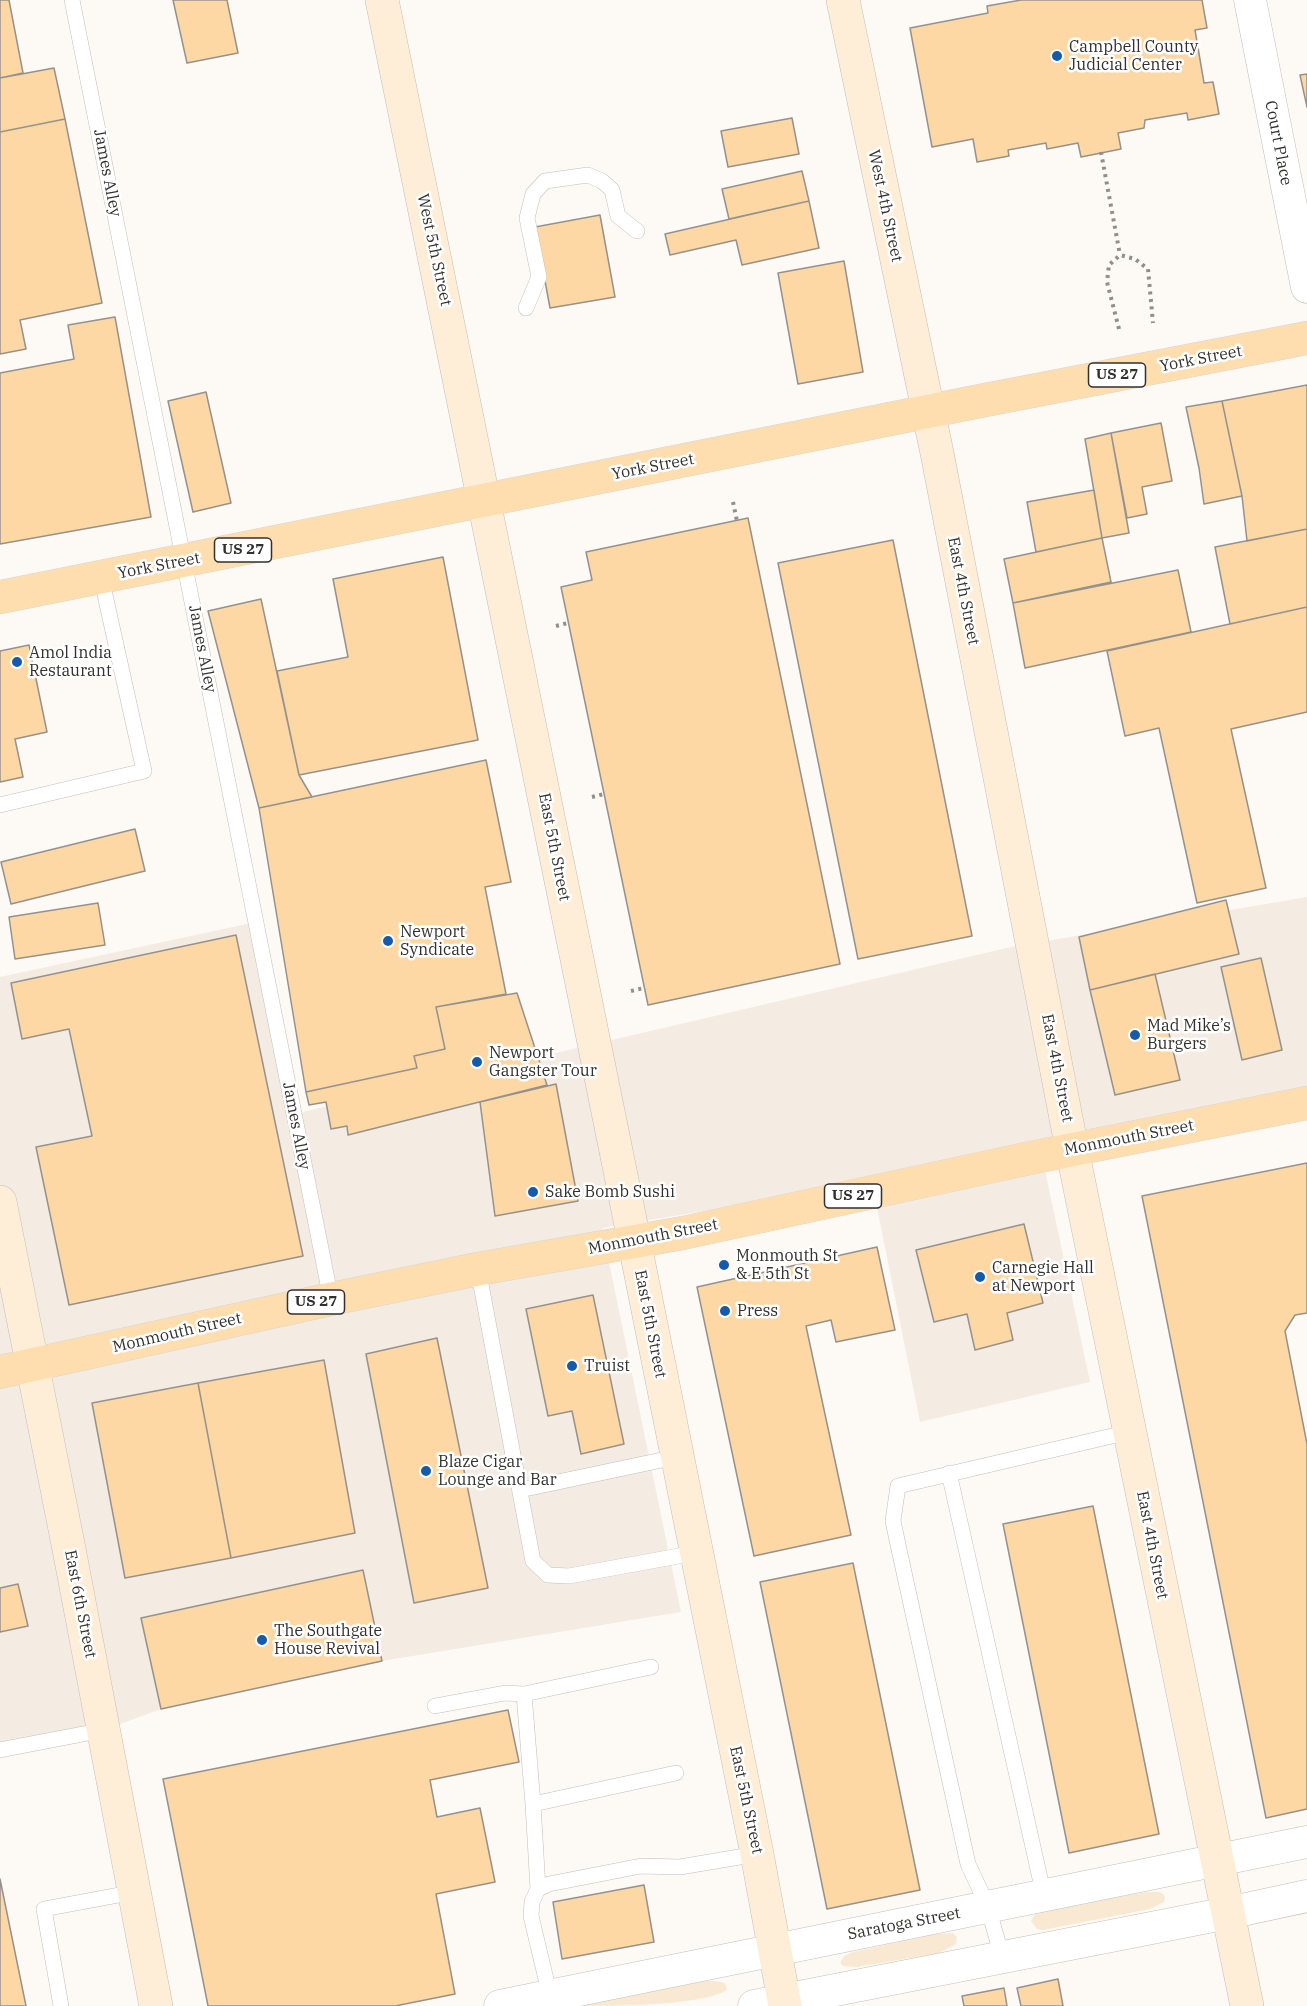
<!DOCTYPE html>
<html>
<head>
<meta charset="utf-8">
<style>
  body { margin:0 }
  canvas { display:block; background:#fdf9f5 }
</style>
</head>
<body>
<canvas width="1307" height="2006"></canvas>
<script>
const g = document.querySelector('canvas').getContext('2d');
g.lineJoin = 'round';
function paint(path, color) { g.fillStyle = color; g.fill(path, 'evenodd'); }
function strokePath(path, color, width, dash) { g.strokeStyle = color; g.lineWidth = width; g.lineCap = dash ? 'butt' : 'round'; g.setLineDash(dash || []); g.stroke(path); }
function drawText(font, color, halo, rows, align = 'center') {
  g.font = font + ' "IBM Plex Serif",serif'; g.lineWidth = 5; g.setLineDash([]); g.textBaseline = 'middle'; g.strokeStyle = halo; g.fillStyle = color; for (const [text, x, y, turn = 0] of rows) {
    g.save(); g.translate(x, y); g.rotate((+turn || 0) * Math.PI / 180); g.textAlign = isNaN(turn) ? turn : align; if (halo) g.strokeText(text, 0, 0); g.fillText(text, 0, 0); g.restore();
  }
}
paint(new Path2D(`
  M1307 897V1089L1039 1142 1090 1382 920 1422 872 1183 602 1228 681 1612 382 1661 161 1709 104 1730 0 1750V977L256 922 294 1114 1011 947Z`), '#f4ece2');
paint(new Path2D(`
  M1148 1892C1155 1892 1162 1890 1165 1897L1164 1902 1150 1909 1043 1930 1037 1929 1031 1921 1036 1913 1090 1901Z
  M953 1933 957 1937 956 1944 939 1953 857 1967 843 1966 840 1963 844 1956 853 1952 935 1934Z
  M705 1981H716L725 1983 727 1990C703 2006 608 2006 575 2006Z`), '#f9e9d3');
const building = new Path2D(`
  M0 0H9L23 73 0 78Z
  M173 0H227L238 53 187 63Z
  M1021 0H1202L1207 28 1195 30 1204 83 1213 82 1219 114 1188 120 1187 113 1145 120 1144 128 1118 133 1121 149 1081 157 1078 143 1047 149 1046 143 1008 150 1009 156 977 162 973 139 932 147 910 28 988 13 987 6Z
  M54 68 65 119 0 132V78Z
  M1307 74V107L1300 75Z
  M792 118 799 154 728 167 721 131Z
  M65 119 102 303 20 320 26 349 0 354V132Z
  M802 171 809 201 729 219 722 189Z
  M809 201 819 248 742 265 736 240 670 255 665 234Z
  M600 215 615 297 550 308 535 227Z
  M844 261 863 372 798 384 778 273Z
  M115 317 151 517 0 544V373L74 359 68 325Z
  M1307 385V529L1247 541 1242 496 1222 401Z
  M206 392 231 503 193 512 168 401Z
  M1222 401 1242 496 1204 504 1199 468 1186 407Z
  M1161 423 1172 481 1142 487 1147 514 1127 518 1111 433Z
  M1111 433 1129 533 1102 538 1085 439Z
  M1094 490 1102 538 1036 552 1027 502Z
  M748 518 840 964 648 1005 561 587 592 580 586 552Z
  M1307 529V607L1230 624 1215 547Z
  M1102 538 1111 582 1013 603 1004 559Z
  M893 540 972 936 858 959 778 563Z
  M443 557 478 740 299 775 277 671 348 657 333 579Z
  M1178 570 1191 632 1025 668 1013 603Z
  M261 599 299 775 312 797 259 808 208 611Z
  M1307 607V712L1231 729 1266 888 1197 903 1159 728 1125 736 1107 651Z
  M29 645 47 732 15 739 23 777 0 782V651Z
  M486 760 511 882 485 887 506 994 436 1007 445 1049 414 1056 417 1068 306 1092 259 808Z
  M135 829 145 871 11 904 1 862Z
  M1226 900 1239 954 1090 990 1079 937Z
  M98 903 105 945 15 959 9 917Z
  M236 935 303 1256 69 1305 36 1147 92 1136 69 1029 22 1039 11 983Z
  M1261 958 1282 1050 1242 1060 1221 967Z
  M1155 974 1180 1080 1115 1095 1090 990Z
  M517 993 547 1085 348 1135 347 1126 331 1129 326 1102 309 1105 306 1092 417 1068 414 1056 445 1049 436 1007Z
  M556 1084 578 1201 495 1216 480 1102Z
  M1307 1163V1313L1295 1315 1285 1331 1307 1444V1809L1266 1818 1142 1196Z
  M1024 1224 1043 1303 1007 1313 1013 1340 975 1350 967 1314 934 1322 916 1250Z
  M877 1247 895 1330 836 1342 831 1320 806 1326 851 1535 754 1556 697 1287Z
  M593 1295 624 1444 581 1454 572 1411 548 1416 526 1309Z
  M437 1338 488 1588 414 1603 366 1354Z
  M324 1360 355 1533 231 1558 198 1383Z
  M198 1383 231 1558 125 1578 92 1403Z
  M1093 1506 1159 1834 1069 1853 1003 1524Z
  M853 1563 920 1890 827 1909 760 1582Z
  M363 1570 382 1661 161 1709 141 1618Z
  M18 1584 28 1626 0 1632V1588Z
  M508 1710 519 1762 430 1780 437 1817 480 1808 495 1882 436 1894 455 1994 395 2006H208L163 1779Z
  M0 1879 26 2006H0Z
  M644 1885 654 1942 562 1959 553 1902Z
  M1058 1979 1063 2006H1021L1017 1988Z
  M1004 1988 1007 2006H964L962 1996Z`);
paint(building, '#fdd8a5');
strokePath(building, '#95928e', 1.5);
const lane = new Path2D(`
  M72 0 331 1299
  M526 308 539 277 527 218 533 194 545 181 588 175 602 181 612 190 618 216 637 231
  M0 805 144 771 101 577
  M478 1269 533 1561 548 1575 569 1576 695 1553
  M949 1473 1044 1896
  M520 1490 676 1457
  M435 1706 505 1693 524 1694
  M0 1750 104 1730
  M533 1804 524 1694 651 1667
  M538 1889 549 1884 641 1866 680 1867 757 1854
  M1002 1957 988 1907 968 1864 900 1554 893 1521 898 1486 1129 1432
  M550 1996 531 1916 532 1902 538 1889 533 1804 676 1773
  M61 2006 44 1909 135 1892`);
const street = new Path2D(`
  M1250 0 1307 287
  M500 2006 1307 1842
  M754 2006 1228 1913 1307 1896`);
const secondary = new Path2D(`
  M382 0 626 1200 757 1854 785 2006
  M843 0 937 453 1072 1149 1247 2006
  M0 1202 68 1544 156 2006`);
const primary = new Path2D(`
  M0 597 975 402 1307 338
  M0 1372 331 1299 478 1269 683 1233 1030 1158 1307 1103`);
strokePath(lane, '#c2bfbb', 16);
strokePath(street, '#c2bfbb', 33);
strokePath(secondary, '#c2bfbb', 34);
strokePath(primary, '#d6d6d5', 34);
strokePath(new Path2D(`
  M1101 152 1120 255
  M1119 329 1107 282 1109 265 1120 255 1135 259 1148 269 1153 323
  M733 502 737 521
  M556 626 568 623
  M592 797 604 794
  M631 991 644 988`), '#918e8b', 4, [3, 4.5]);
strokePath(lane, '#fff', 15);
strokePath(street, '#fff', 32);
strokePath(secondary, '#ffeed7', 33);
strokePath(primary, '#fedeaf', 33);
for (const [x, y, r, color] of [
  [1057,56,6,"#165aaa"],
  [17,662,6,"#165aaa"],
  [388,941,6,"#165aaa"],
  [1135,1035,6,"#165aaa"],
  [477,1062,6,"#165aaa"],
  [533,1192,6,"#165aaa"],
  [724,1265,6,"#165aaa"],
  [980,1277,6,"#165aaa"],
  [725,1311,6,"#165aaa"],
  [572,1366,6,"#165aaa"],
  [426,1471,6,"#165aaa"],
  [262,1640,6,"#165aaa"]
]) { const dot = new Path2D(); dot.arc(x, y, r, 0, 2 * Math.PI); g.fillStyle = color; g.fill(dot); strokePath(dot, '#fff', 2); }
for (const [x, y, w] of [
  [1117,375,57],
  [243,550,57],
  [853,1196,57],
  [316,1302,57]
]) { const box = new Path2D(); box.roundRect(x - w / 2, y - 12, w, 24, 4.5); g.fillStyle = '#fff'; g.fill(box); strokePath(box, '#32312f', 1.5); }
drawText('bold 15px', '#32312f', null, [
  ["US 27",1117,375],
  ["US 27",243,550],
  ["US 27",853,1196],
  ["US 27",316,1302]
]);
drawText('16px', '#32312f', '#fff', [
  ["Campbell County",1069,47],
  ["Judicial Center",1069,65],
  ["Amol India",29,653],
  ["Restaurant",29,671],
  ["Newport",400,932],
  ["Syndicate",400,950],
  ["Mad Mike’s",1147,1026],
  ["Burgers",1147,1044],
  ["Newport",489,1053],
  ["Gangster Tour",489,1071],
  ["Sake Bomb Sushi",545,1192],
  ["Monmouth St",736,1256],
  ["& E 5th St",736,1274],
  ["Carnegie Hall",992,1268],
  ["at Newport",992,1286],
  ["Press",737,1311],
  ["Truist",584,1366],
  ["Blaze Cigar",438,1462],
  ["Lounge and Bar",438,1480],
  ["The Southgate",274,1631],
  ["House Revival",274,1649]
], 'left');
drawText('16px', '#32312f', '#fff', [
  ["Court Place",1278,143,79],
  ["James Alley",107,173,79],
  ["West 4th Street",885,206,78],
  ["West 5th Street",434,250,78],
  ["York Street",1201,359,-11],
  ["York Street",653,467,-11],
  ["York Street",159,566,-11],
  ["East 4th Street",963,591,79],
  ["James Alley",202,649,79],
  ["East 5th Street",554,847,79],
  ["East 4th Street",1057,1068,79],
  ["James Alley",296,1126,79],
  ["Monmouth Street",1129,1138,-11],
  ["Monmouth Street",653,1237,-11],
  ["East 5th Street",650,1324,79],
  ["Monmouth Street",177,1333,-13],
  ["East 4th Street",1152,1545,79],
  ["East 6th Street",80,1604,79],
  ["East 5th Street",746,1800,78],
  ["Saratoga Street",904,1924,-11]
]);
</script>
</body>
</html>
